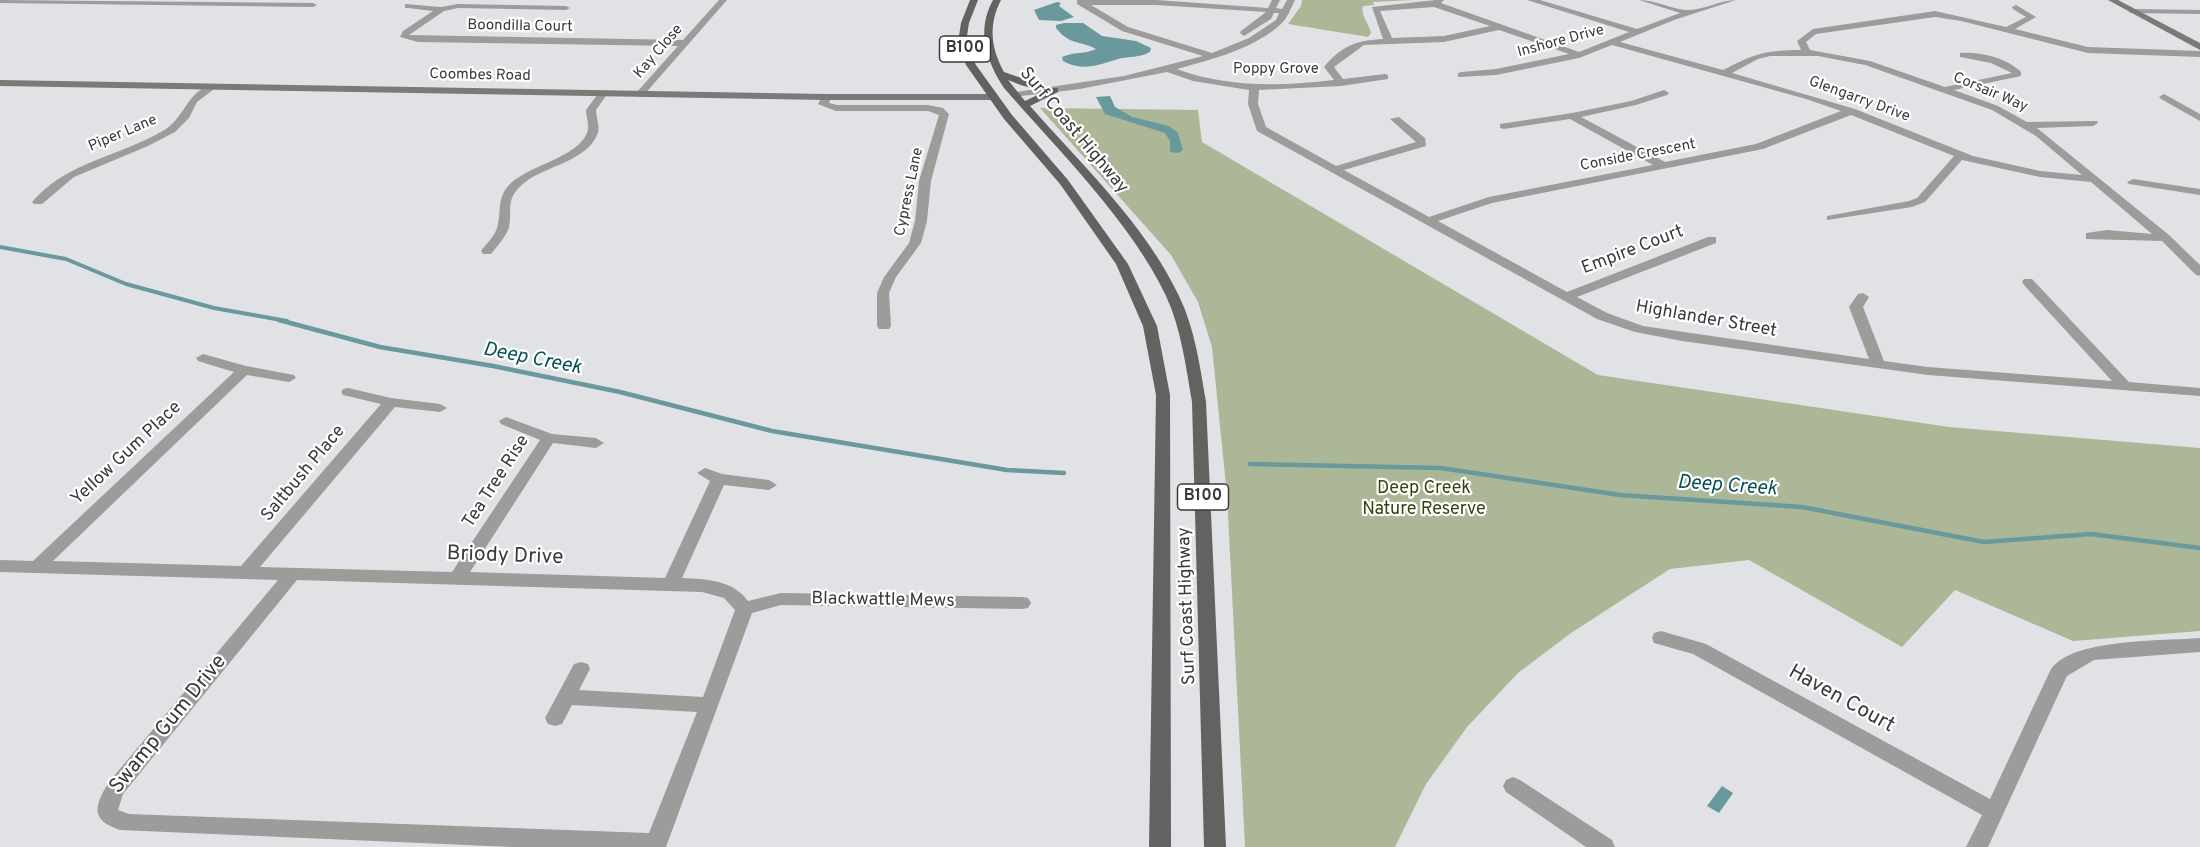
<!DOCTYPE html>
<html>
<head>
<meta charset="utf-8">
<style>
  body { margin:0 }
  canvas { display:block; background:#e1e2e6 }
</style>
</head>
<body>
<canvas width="2200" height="847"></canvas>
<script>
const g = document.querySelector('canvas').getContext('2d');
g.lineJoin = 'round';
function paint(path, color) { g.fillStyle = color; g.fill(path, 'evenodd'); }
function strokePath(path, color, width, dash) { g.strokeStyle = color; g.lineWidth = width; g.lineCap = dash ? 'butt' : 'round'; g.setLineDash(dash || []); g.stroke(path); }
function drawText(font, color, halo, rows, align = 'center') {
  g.font = font + ' Overpass,sans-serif'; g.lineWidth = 4.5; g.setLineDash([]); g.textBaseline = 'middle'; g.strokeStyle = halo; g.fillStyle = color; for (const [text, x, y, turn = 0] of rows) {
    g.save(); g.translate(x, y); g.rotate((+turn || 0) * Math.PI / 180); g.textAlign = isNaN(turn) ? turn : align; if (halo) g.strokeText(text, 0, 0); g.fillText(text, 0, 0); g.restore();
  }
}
paint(new Path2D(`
  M1302 0H1413L1373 2 1374 5 1363 6C1360 15 1369 23 1371 33L1368 37 1288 24 1301 6Z
  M1040 108 1198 110 1202 142 1598 375 1949 427 2200 448V631L2073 641 1955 590 1902 647 1749 560 1670 569 1571 633 1518 673 1467 727 1426 784 1395 847H1245L1227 495 1212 347 1198 302 1171 255Z`), '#abb796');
paint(new Path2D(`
  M1057 2 1061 3 1059 6 1074 17 1061 21 1039 20 1034 10Z
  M1064 23H1083L1102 36 1136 41 1151 48 1150 52C1139 58 1130 56 1118 59 1098 65 1084 72 1063 61L1062 57C1073 52 1086 54 1096 49 1080 40 1070 46 1056 28V25Z
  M1110 96 1115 107 1132 117 1169 126 1178 133 1183 150 1178 153 1170 152V141L1165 133 1105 114 1096 97Z
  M1722 786 1733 793 1719 813 1707 806Z`), '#69999c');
strokePath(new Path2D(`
  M0 247 66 259 126 284 214 308 287 321`), '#69999c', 4);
strokePath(new Path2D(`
  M279 320 380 347 493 366 620 392 772 431 1007 470 1064 473
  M1250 464 1441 468 1620 495 1802 507 1984 542 2091 534 2200 548`), '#69999c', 4.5);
paint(new Path2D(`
  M0 0 313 3 317 5 313 7 0 3Z
  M719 0H727L643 96 640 97 635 94 637 92 678 46 418 42 400 37 403 31 433 11 408 8H405V4L441 7 458 4 566 6 570 8 566 10 458 8 444 11 409 35 683 40Z
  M1077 0H1156L1268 8 1272 0H1280L1276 8 1282 9 1287 0H1295C1291 8 1287 19 1281 24 1252 50 1212 59 1177 69 1228 88 1281 86 1334 80L1324 67C1341 46 1357 40 1383 39L1372 7 1435 0H1444L1441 3 1579 52 1629 32 1527 0H1540L1637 29 1680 13 1639 0C1656 0 1676 11 1690 10 1706 9 1720 0 1736 0L1674 20 1620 42 1723 70C1754 54 1765 50 1801 50L1797 41 1813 29 1935 11 2006 27 2026 17 2013 9 2012 7 2016 5 2036 17 2015 29 2088 47 2200 51V57L2088 53 1961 21 1935 17 1816 34 1806 42 1810 50 1870 61 1945 87 2012 73 1991 63 1960 57V53C1978 51 2008 58 2021 72V76L1954 90 1998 106 2027 122 2097 121 2098 123 2093 126 2037 128 2169 235 2200 265V276L2196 275 2162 241 2086 239V233L2107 230 2152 234 2091 182 2040 177 1962 160 1925 202 1912 207 1827 220V216L1909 201 1917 198 1954 156 1851 115 1763 149 1492 203 1438 221 1567 292 1708 237H1716V243L1577 297 1607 313 1643 326 1869 359 1849 307 1858 294 1863 293 1869 297 1863 307 1884 361 1928 367 2112 381 2024 285 2022 282 2024 279H2032L2129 382 2200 388V396L1928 375 1682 341 1635 332 1597 319 1257 131 1248 104 1249 90 1193 81 1167 72 1080 89 1013 97 1011 95 1016 92 1124 76 1203 56 1122 31 1077 4ZM1091 5H1156L1266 12 1241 31 1240 33 1244 36 1271 19 1274 13H1279L1276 20 1249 38 1212 53 1128 27ZM1434 7 1490 26 1444 36 1392 38 1380 11ZM1499 30 1569 54 1496 69 1461 72 1458 73V77L1496 75 1579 58 1612 45 1806 99 1841 111 1756 144 1665 162 1581 117 1636 105 1667 95 1669 93 1664 90 1631 101 1572 113 1500 124V128L1504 129 1570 119 1653 165 1489 197 1429 217 1344 170 1426 146 1425 138 1399 117 1390 119 1416 142 1336 166 1266 127 1258 104 1259 90 1341 86 1388 79V75L1385 74 1343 79 1334 67 1364 45 1444 42ZM1770 56H1818L1865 65 1992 110 2036 136 2082 175 2040 171 1973 156 1855 109 1732 73 1758 59Z
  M2133 9 2200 10V14L2130 13 2129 11Z
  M211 84 216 87 214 89 197 102 189 118 175 132 148 146 74 177 42 204H34L32 202C67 161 122 156 166 129 185 116 187 93 211 84Z
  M600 91 608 93 596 110C596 117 600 126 598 133 585 166 536 165 516 191 507 202 512 214 509 227 506 237 498 245 491 254H483L481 251C486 244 494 237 497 228 502 212 496 198 510 184 529 165 577 158 587 133 590 126 586 117 586 110Z
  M826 94 831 97 829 103 837 105H928L943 108 949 114 931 181 927 221 921 243 896 277 889 293 891 326 889 329H879L877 326V293L884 277 909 243 915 221 919 181 939 115 928 111H836L818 104 823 95Z
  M2164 94 2200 114V121L2161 99 2159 97Z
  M2133 179 2200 189V195L2129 184 2127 182Z
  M203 354 246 366 294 375 296 378 289 382 247 375 53 561 241 566 381 404 343 395 341 392 343 389 348 388 391 398 440 404 447 408 440 412 395 407 260 567 452 572 540 440 501 424 499 421 506 417 552 434 596 438 604 443 596 448 553 443 470 572 665 578 710 481 697 473 705 468 722 474 769 480 777 485 769 490 724 485 682 578C706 579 733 580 748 601L781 593 1022 597 1028 598 1031 603 1028 608 1022 609 781 605 752 613 666 847H512L120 830C90 820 94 806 109 782L278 580 0 572V560L33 561 234 372 198 361 196 358ZM297 580 702 592 724 598 735 610 703 697 579 690 590 669 588 664 581 662 574 664 545 718 548 724 555 726 562 724 572 705 697 712 649 833 129 814 118 810 123 794Z
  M1661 631 1706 644 1990 799 2050 671C2068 638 2165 641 2200 638V652L2094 660 2067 676 2059 693 1988 847H1966L1982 815 1693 654 1654 643 1652 638 1654 633Z
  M1513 777 1520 780 1612 840 1615 847H1586L1506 792 1503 786 1506 780Z`), '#9d9c9b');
paint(new Path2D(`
  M2108 0H2118L2200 43V50Z
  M0 80 826 94H993L998 97 993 100H826L0 86Z`), '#7b7a78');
paint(new Path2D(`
  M970 0H978L969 23 967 36 969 51 976 65 1012 115 1068 180 1128 264 1157 326 1170 395 1171 847H1149L1156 395 1143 326 1116 264 1060 184 1004 119 966 65 961 51 959 36 961 23Z
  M993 0H1001C988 25 991 48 1004 72L1044 86C1034 92 1019 84 1008 80L1025 101 1052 88H1058V92L1030 106C1082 165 1145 224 1179 296 1195 329 1200 367 1206 402L1226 847H1204L1192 402C1186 367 1181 328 1166 296 1132 223 1057 149 1004 88 986 60 976 31 993 0Z`), '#646260');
drawText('15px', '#3a3a3c', '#fff', [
  ["Boondilla Court",520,27,1],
  ["Inshore Drive",1561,42,-15],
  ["Kay Close",659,52,-49],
  ["Poppy Grove",1276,70],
  ["Coombes Road",480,76,1],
  ["Corsair Way",1990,93,23],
  ["Glengarry Drive",1859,100,20],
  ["Piper Lane",123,134,-23],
  ["Conside Crescent",1638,156,-11],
  ["Cypress Lane",910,192,-78]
]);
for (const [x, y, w] of [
  [965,49,51],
  [1203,497,51]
]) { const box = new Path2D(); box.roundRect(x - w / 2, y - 13, w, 26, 4.5); g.fillStyle = '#fff'; g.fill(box); strokePath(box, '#3a3a3c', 1.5); }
drawText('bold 16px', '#3a3a3c', null, [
  ["B100",965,49],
  ["B100",1203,497]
]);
drawText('18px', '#3a3a3c', '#fff', [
  ["Surf Coast Highway",1073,131,50],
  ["Empire Court",1633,251,-21],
  ["Highlander Street",1706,320,10],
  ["Yellow Gum Place",127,454,-43],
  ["Saltbush Place",304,474,-50],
  ["Tea Tree Rise",497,482,-57],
  ["Blackwattle Mews",883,601,1],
  ["Surf Coast Highway",1188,606,-92]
]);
drawText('18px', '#35440b', '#fff', [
  ["Deep Creek",1424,489],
  ["Nature Reserve",1424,510]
]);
drawText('italic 20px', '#085256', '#fff', [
  ["Deep Creek",532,360,11],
  ["Deep Creek",1727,487,4]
]);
drawText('21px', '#3a3a3c', '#fff', [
  ["Briody Drive",505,557,2],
  ["Haven Court",1841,700,29],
  ["Swamp Gum Drive",169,725,-51]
]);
</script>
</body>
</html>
